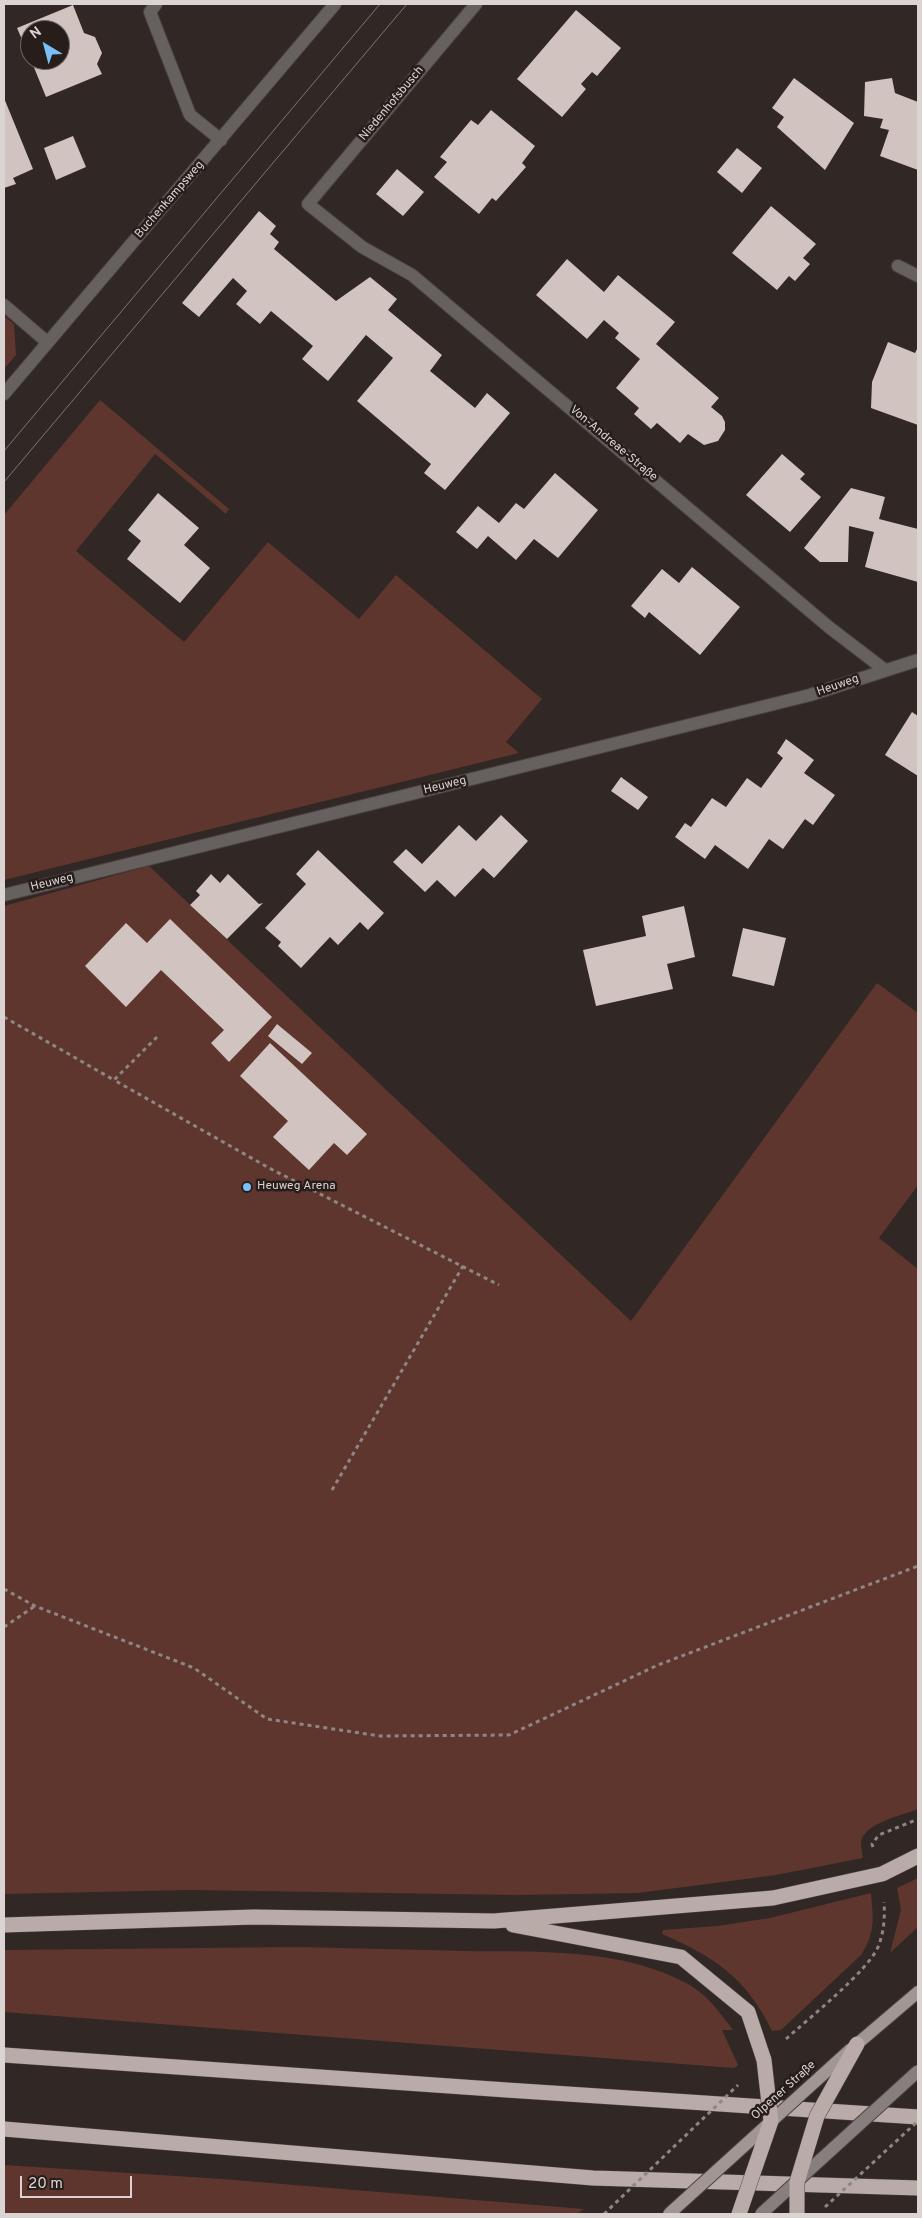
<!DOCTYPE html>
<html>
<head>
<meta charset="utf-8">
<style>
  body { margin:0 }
  #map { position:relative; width:922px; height:2218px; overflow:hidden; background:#312725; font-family:Overpass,sans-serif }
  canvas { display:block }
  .frame { position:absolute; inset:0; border:5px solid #dbd4d3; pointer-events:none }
  .north { position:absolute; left:20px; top:20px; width:50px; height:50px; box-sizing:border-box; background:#271e1b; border:1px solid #6f6765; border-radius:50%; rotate:323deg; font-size:14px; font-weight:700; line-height:20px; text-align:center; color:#dbd4d3 }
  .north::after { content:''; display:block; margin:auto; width:18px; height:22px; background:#7abff8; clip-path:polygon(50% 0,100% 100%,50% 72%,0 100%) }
  .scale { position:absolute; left:20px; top:2176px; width:112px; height:22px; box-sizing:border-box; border:2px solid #dbd4d3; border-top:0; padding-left:6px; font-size:15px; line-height:18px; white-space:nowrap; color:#dbd4d3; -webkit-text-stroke:4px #271e1b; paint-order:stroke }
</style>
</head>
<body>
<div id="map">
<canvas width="922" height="2218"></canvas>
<div class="frame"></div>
<div class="north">N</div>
<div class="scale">20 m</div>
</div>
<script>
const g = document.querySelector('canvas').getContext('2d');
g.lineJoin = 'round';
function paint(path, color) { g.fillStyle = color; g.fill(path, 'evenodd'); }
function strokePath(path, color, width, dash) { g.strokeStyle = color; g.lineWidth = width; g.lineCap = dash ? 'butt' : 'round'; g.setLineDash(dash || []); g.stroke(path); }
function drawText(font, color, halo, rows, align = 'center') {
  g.font = font + ' Overpass,sans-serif'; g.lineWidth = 5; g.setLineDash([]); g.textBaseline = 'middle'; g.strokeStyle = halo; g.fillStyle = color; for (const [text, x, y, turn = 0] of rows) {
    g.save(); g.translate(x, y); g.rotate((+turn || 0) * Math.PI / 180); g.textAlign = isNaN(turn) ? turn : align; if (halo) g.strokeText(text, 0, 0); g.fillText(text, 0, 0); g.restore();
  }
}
paint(new Path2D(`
  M4 316 14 324 16 355 4 369Z
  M100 400 229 509 226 514 155 454 76 551 184 642 268 542 359 619 396 575 542 699 506 742 519 753 4 880V515Z
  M149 866 631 1321 877 983 918 1013V1185L879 1238 918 1269V1809C903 1815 864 1823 861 1842 861 1848 862 1853 863 1858L776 1875 638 1893 517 1895 189 1890 4 1894V906Z
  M918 1878V1927L890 1953 901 1910 897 1888Z
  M871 1893C873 1918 876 1932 861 1955L781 2030 772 2031C746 1977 714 1957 662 1934L663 1930 717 1926 770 1918Z
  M298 1947C355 1948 412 1950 469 1951 541 1952 622 1948 688 1984 708 1995 720 2013 733 2030H722L738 2065 734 2068 4 2012V1950Z
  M4 2165 222 2179 584 2209 577 2214H4Z`), '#5f362d');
paint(new Path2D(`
  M73 5 84 33 95 37 102 53 97 64 102 74 46 97 31 60H60V30H30V58L17 28Z
  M576 10 621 48 597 76 592 72 581 84 586 89 562 117 517 79Z
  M794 78 854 123 825 170 777 127 784 117 772 108Z
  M892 78 895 93 918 102V170L880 156 889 130 880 128 883 119 864 116 865 82Z
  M4 98 33 169 13 178 16 184 4 188Z
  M491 110 535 146 522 163 526 167 496 201 492 198 479 214 434 177 447 162 440 157 471 120 478 125Z
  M73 136 86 167 56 180 44 148Z
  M737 148 762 168 742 193 717 172Z
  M397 169 424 192 403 216 376 194Z
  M771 206 816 244 803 258 810 264 795 281 789 276 777 290 732 253Z
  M259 211 276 226 270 234 279 242 274 249 336 301 370 277 397 299 388 310 442 355 430 371 475 408 487 393 510 413 445 490 424 473 431 464 357 401 393 358 366 335 328 381 302 359 313 346 271 311 260 324 236 304 247 291 233 278 199 317 182 303Z
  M567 259 604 292 618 275 675 322 656 344 719 398 711 407 722 416 725 422V430L718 441 704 445 688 434 680 443 657 423 651 429 634 414 639 408 616 388 640 359 615 338 619 333 604 320 587 339 536 295Z
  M888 342 915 353 918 347V425L871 408 872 382Z
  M782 454 805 474 800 479 821 497 790 532 746 495Z
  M555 473 598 510 558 558 534 539 516 560 488 536 477 549 456 532 478 506 499 523 516 503 524 509Z
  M851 488 885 497 879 519 918 529V582L865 567 874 532 849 526 848 562H820L804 548Z
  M158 493 199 528 184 545 210 568 180 603 127 559 141 541 128 530Z
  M692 567 740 607 700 655 649 612 645 618 631 606 662 569 679 583Z
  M912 712 918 716V776L885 755Z
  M786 739 814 760 804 773 835 795 813 825 805 819 783 849 769 839 748 869 715 845 705 859 675 837 685 823 691 827 712 798 726 807 747 778 761 788 783 758 777 753Z
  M621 777 648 797 638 810 611 791Z
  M501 815 528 841 494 878 483 868 455 897 437 880 425 892 393 862 406 849 422 864 459 825 476 841Z
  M318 850 384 913 368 930 360 922 338 945 330 937 301 968 278 946 281 942 265 928 306 884 296 874Z
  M211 874 220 883 228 874 259 904 263 903 227 939 190 905 200 895 196 891Z
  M684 906 695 957 667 964 673 989 596 1006 583 950 646 936 642 916Z
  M170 919 272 1017 229 1062 211 1043 224 1030 161 970 126 1007 85 966 126 923 147 943Z
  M743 928 786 938 774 986 732 976Z
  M277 1024 312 1053 302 1064 268 1036Z
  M270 1043 367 1134 347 1155 334 1143 309 1170 273 1137 288 1121 240 1076Z`), '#d0c3c0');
const lane = new Path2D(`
  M156 4 150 12 190 115 221 140
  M4 305 47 342`);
const street = new Path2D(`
  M476 4 308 204 362 247 412 275 830 628 885 670
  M898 266 918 276
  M4 394 335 4
  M4 895 810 695 918 660`);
const primary = new Path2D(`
  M857 2044 918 1992`);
const highway = new Path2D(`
  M4 1925 254 1917 494 1921 773 1898 882 1874 918 1856
  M513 1925 681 1957 748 2012 764 2060
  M4 2055C309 2075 613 2099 918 2117
  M4 2129 593 2178 918 2188`);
strokePath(lane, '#4c4341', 14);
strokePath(street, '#4c4341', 14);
strokePath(primary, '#4c4341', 14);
strokePath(highway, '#4c4341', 16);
strokePath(new Path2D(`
  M4 1017 114 1080
  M157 1037 114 1080 269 1168 499 1285
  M332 1490 463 1266
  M4 1589 35 1606 194 1668 267 1719 380 1736 509 1735 658 1665 918 1566
  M4 1627 35 1606
  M873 1847 872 1844 879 1835 918 1819
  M786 2039C808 2019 868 1971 878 1947 884 1932 885 1918 884 1902`), '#8e8684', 3, [4, 4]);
strokePath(lane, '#66605f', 12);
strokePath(street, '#66605f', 12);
strokePath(primary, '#a19694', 12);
strokePath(highway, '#b8aba8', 15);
strokePath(new Path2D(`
  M4 451 380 4
  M4 482 407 4`), '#7e7674', 1);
const secondaryBridge = new Path2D(`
  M761 2214 918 2071`);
const primaryBridge = new Path2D(`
  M669 2214 851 2049`);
const highwayBridge = new Path2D(`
  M739 2214 771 2121 764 2060
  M797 2214V2182L817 2116 857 2044`);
strokePath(secondaryBridge, '#4c4341', 14, []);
strokePath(primaryBridge, '#4c4341', 14, []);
strokePath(highwayBridge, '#4c4341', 16, []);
strokePath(new Path2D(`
  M825 2207 918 2121
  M604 2214 738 2085`), '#8e8684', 3, [4, 4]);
strokePath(secondaryBridge, '#877f7d', 12);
strokePath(primaryBridge, '#a19694', 12);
strokePath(highwayBridge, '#b8aba8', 15);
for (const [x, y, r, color] of [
  [247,1187,5,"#7abff8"]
]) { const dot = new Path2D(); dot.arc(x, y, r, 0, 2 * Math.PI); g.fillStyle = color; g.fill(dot); strokePath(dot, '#271e1b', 2); }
drawText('12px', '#dbd4d3', '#271e1b', [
  ["Niedenhofsbusch",392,104,-50],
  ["Buchenkampsweg",170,200,-49],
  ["Von-Andreae-Straße",613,444,40],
  ["Heuweg",838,686,-19],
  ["Heuweg",445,786,-14],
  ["Heuweg",52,883,-14],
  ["Olpener Straße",784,2091,-42]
]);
drawText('12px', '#dbd4d3', '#271e1b', [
  ["Heuweg Arena",257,1187]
], 'left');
</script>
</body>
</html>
